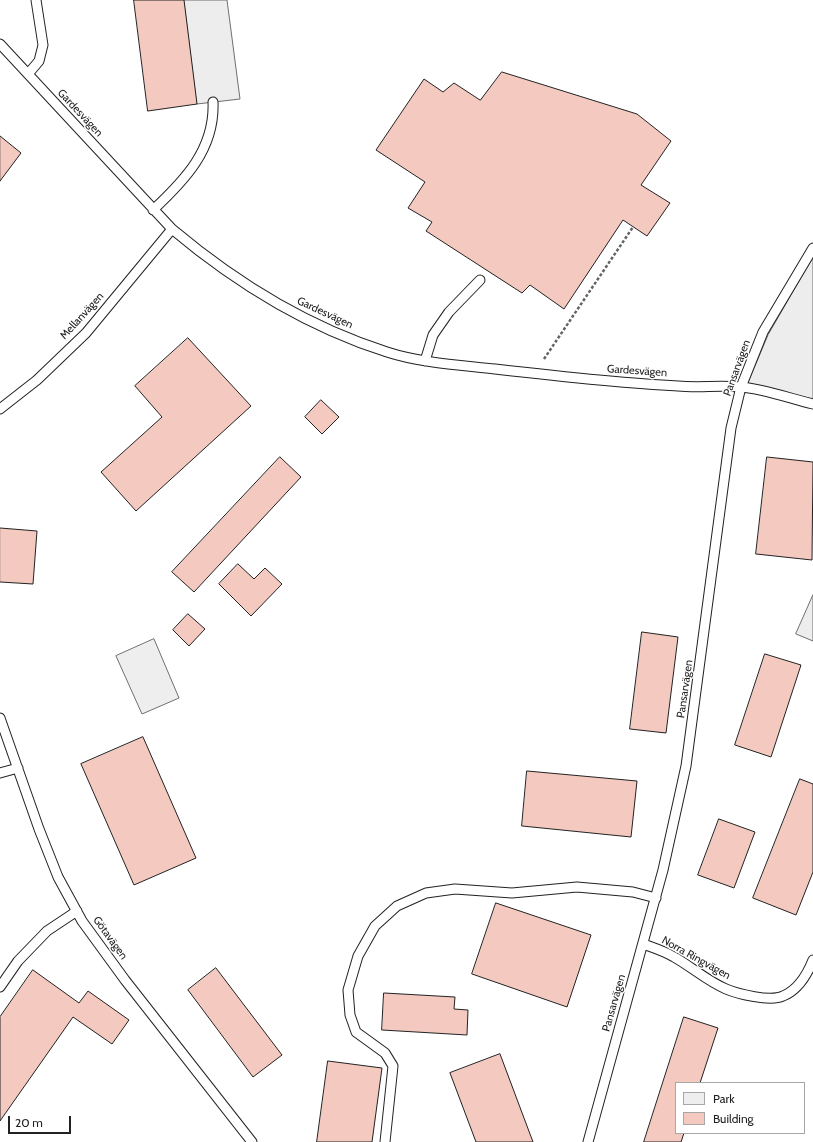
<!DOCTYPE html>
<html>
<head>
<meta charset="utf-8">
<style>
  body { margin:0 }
  #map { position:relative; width:813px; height:1142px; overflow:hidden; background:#fff; font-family:Cabin,sans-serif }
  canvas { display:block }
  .legend { position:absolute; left:675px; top:1082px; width:130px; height:52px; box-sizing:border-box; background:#fff; border:1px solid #a7a7a7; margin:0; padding:5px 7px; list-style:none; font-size:12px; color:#222 }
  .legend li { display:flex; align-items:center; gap:8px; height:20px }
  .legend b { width:20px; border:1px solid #a7a7a7 }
  .scale { position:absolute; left:8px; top:1116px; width:63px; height:18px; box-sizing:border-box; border:2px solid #222; border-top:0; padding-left:5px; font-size:12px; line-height:14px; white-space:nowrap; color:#222; -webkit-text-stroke:3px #fff; paint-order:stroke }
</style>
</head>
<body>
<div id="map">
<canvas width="813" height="1142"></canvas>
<ul class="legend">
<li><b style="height:11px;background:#eee"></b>Park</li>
<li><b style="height:11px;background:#f3c9c0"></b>Building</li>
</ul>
<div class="scale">20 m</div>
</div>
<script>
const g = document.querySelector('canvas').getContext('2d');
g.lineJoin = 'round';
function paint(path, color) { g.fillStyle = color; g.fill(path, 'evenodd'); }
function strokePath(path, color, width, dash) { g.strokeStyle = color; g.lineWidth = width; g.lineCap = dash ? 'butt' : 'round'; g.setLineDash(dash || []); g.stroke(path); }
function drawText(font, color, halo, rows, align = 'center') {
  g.font = font + ' Cabin,sans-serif'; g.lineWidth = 3; g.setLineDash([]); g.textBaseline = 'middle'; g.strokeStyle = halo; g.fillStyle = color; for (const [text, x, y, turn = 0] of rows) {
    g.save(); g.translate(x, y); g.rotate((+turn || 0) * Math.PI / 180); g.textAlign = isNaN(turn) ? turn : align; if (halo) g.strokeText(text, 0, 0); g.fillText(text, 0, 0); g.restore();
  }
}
const green = new Path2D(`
  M154 639 179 698 142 714 116 656Z`);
paint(green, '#eee');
strokePath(green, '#6f6f6f', 1);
const parking = new Path2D(`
  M184 0H227L240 99 197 104Z
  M813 257V399L747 385 768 335Z
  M813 595V641L796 634Z`);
paint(parking, '#ededed');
strokePath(parking, '#6f6f6f', 1);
const building = new Path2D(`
  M134 0H184L197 104 148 111Z
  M502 72 637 114 671 141 641 185 670 203 647 236 623 220 564 309 530 285 522 293 426 231 432 222 408 208 425 182 376 150 424 79 443 92 454 83 480 100Z
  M0 136 21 153 0 181Z
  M188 338 251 406 136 511 101 472 162 417 135 386Z
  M321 400 339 417 322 434 305 417Z
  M280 457 301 477 194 592 172 572Z
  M767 457 813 462 812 560 756 554Z
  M0 528 37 531 33 584 0 582Z
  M238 564 254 579 265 568 282 584 251 616 219 584Z
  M188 614 205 629 189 646 173 630Z
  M642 632 678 637 666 733 630 729Z
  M765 654 801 665 771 757 735 745Z
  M143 737 196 858 134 885 81 764Z
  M527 771 637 781 631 837 522 826Z
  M800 779 813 784V872L796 915 753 898Z
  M719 819 755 832 734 888 698 875Z
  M496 903 591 935 567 1007 472 974Z
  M216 968 282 1055 253 1077 188 990Z
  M33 970 79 1003 88 991 129 1020 112 1044 73 1017 0 1121V1017Z
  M384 993 455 997 454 1009 468 1010 467 1035 382 1030Z
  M684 1017 718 1028 700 1083H676V1133H684L681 1142H644Z
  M500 1054 533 1142H476L450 1073Z
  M328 1061 382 1068 372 1142H317Z`);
paint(building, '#f3c9c0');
strokePath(building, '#222', 1);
const service = new Path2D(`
  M0 44 172 229C235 282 308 327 387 352 421 363 459 365 495 369 556 376 617 383 678 386 699 388 719 385 740 387 761 388 792 399 813 404
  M28 74 39 61 43 45 36 0
  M153 210C185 180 215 149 213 102
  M425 361 433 335 449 312 480 280
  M0 409 37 380 86 333 172 229
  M0 718 39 829 58 877 82 921 125 980 252 1142
  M0 773 18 768
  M643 944C654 948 664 951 674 957 692 967 707 981 726 989 738 994 770 1002 783 996 798 990 807 975 813 960
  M0 987 18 961 47 931 77 911
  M385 1142 393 1066 385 1053 356 1032 350 1015 348 990 358 956 375 926 397 906 426 893 455 889 512 893 577 887 633 892 656 898
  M588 1142 663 870 686 766 731 428 741 387 763 332 813 248`);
strokePath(service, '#222', 11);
strokePath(new Path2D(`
  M544 359 633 227`), '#646464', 2.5, [3, 2]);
strokePath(service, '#fff', 9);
drawText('11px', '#222', '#fff', [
  ["Gardesvägen",80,113,47],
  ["Gardesvägen",325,313,25],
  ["Mellanvägen",82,316,-48],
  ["Pansarvägen",737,368,-70],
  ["Gardesvägen",637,371,4],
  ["Pansarvägen",685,689,-82],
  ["Götavägen",110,938,54],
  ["Norra Ringvägen",696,958,29],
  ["Pansarvägen",614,1003,-74]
]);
</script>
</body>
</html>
